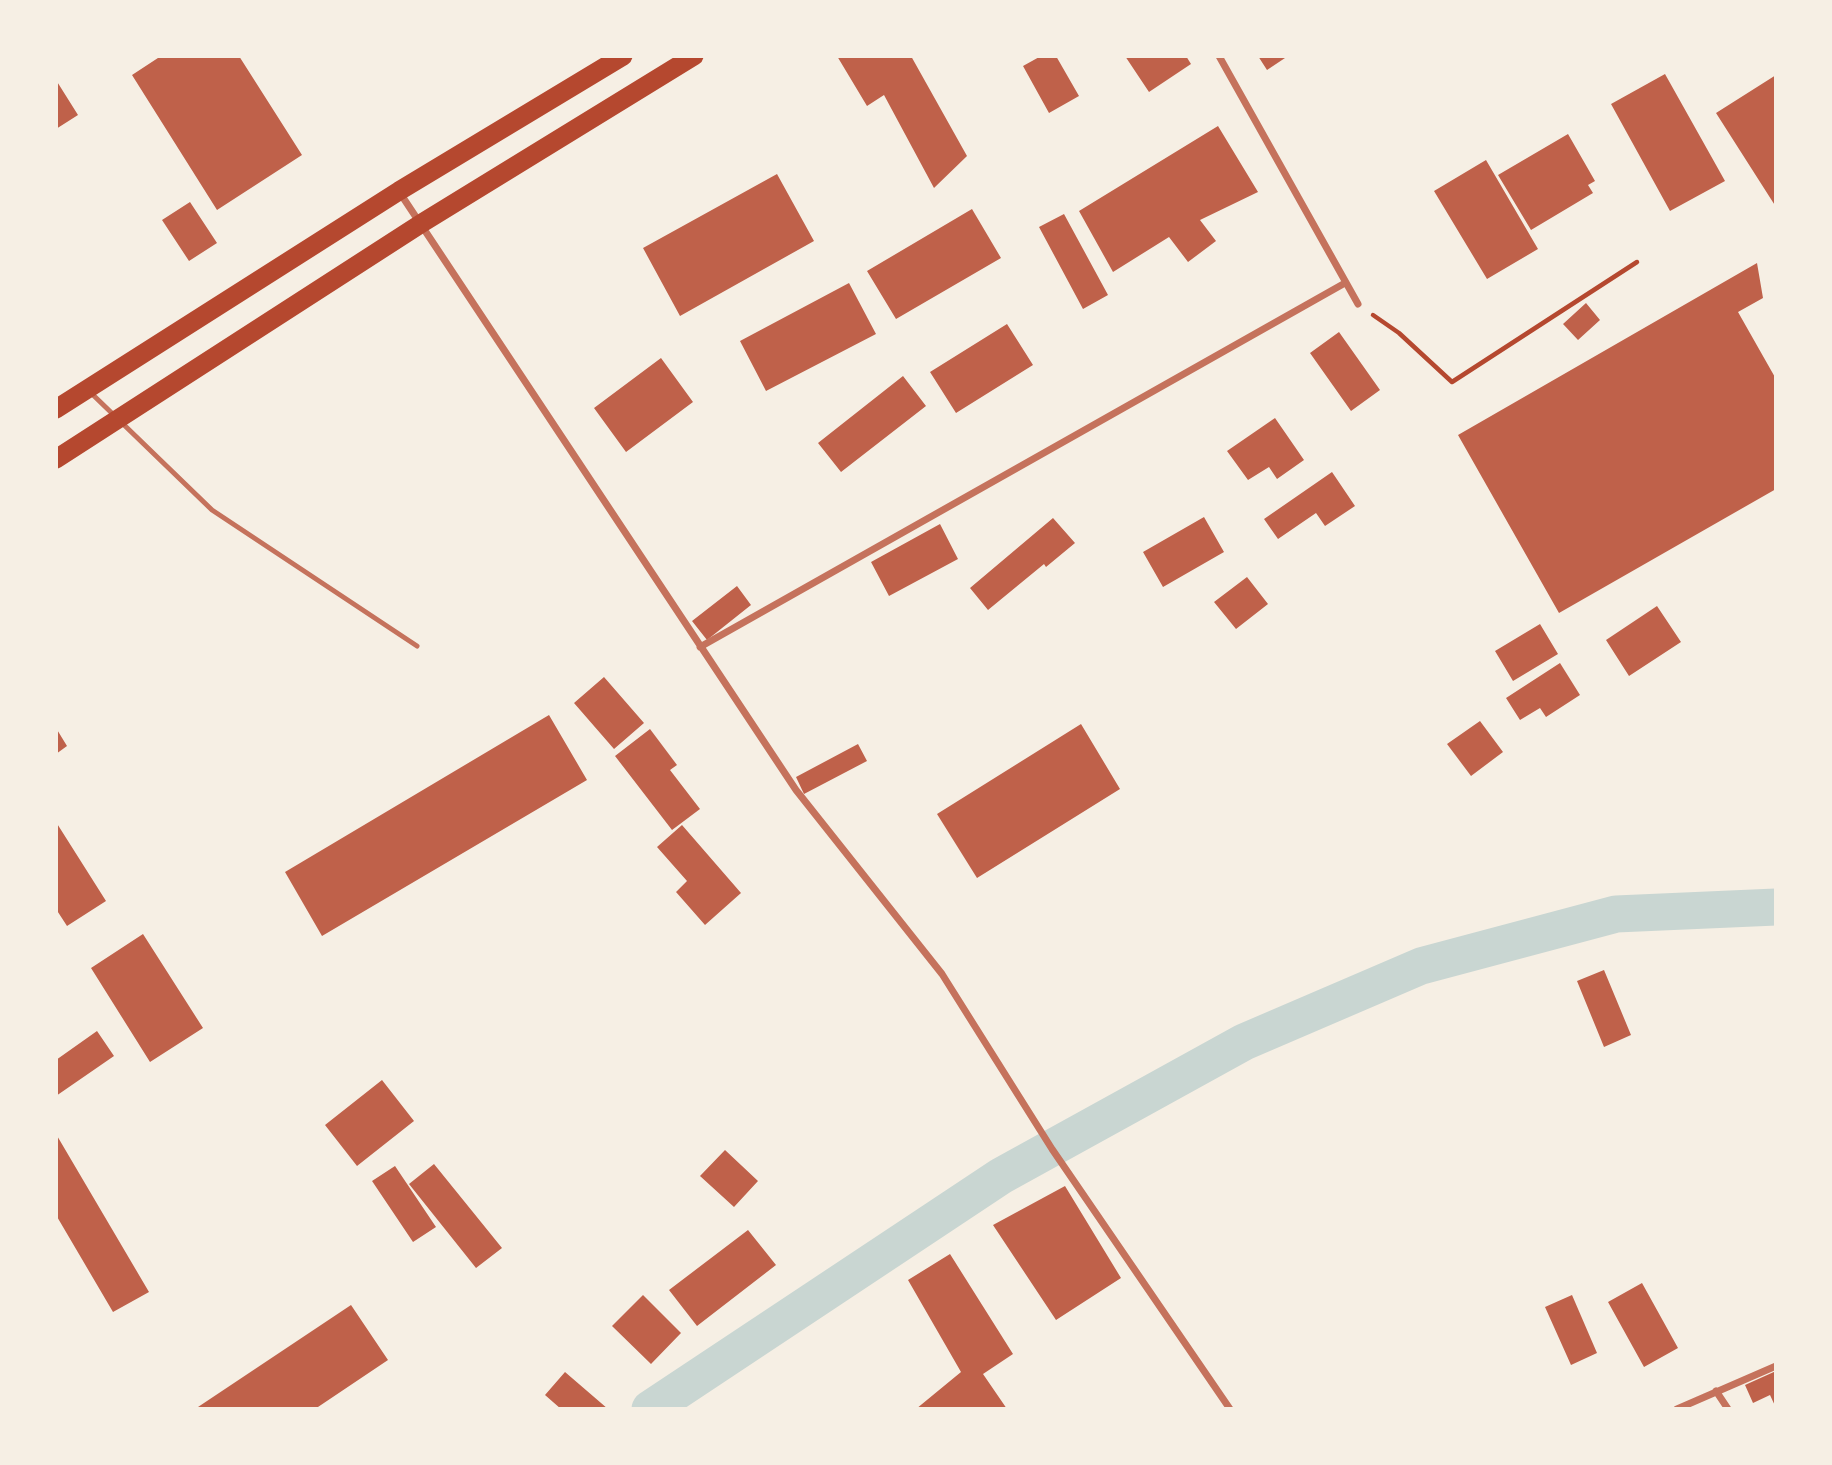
<!DOCTYPE html>
<html>
<head>
<meta charset="utf-8">
<style>
  body { margin:0 }
  #map { position:relative; width:1832px; height:1465px; overflow:hidden; background:#f6efe4; font-family:Signika,sans-serif }
  canvas { display:block }
  .frame { position:absolute; inset:0; border:58px solid #f6efe4; pointer-events:none }
</style>
</head>
<body>
<div id="map">
<canvas width="1832" height="1465"></canvas>
<div class="frame"></div>
</div>
<script>
const g = document.querySelector('canvas').getContext('2d');
g.lineJoin = 'round';
function strokePath(path, color, width, dash) { g.strokeStyle = color; g.lineWidth = width; g.lineCap = dash ? 'butt' : 'round'; g.setLineDash(dash || []); g.stroke(path); }
function paint(path, color) { g.fillStyle = color; g.fill(path, 'evenodd'); }
strokePath(new Path2D(`
  M650 1409 1001 1176 1244 1042 1421 966 1616 914 1776 907`), '#c9d6d2', 37);
paint(new Path2D(`
  M161 56H239L302 155 217 210 132 75Z
  M837 56H911L967 156 934 188 884 95 867 106Z
  M1041 56H1056L1079 96 1049 113 1023 66Z
  M1125 56H1186L1191 64 1149 92Z
  M1258 56H1288L1267 70Z
  M1665 74 1725 181 1670 211 1611 104Z
  M1776 75V207L1716 113Z
  M56 80 78 115 56 129Z
  M1218 126 1258 192 1200 220 1216 241 1188 262 1169 237 1113 272 1079 211Z
  M1568 134 1595 181 1588 185 1593 193 1531 230 1498 175Z
  M1486 160 1538 249 1487 279 1434 191Z
  M777 174 814 241 680 316 643 248Z
  M190 202 217 243 189 261 162 220Z
  M972 209 1001 258 896 319 867 271Z
  M1064 214 1108 295 1083 309 1039 227Z
  M1757 263 1763 298 1738 312 1776 379V489L1559 613 1458 435Z
  M849 283 876 334 766 391 740 341Z
  M1586 303 1600 320 1578 340 1563 324Z
  M1007 324 1033 365 956 413 930 372Z
  M1339 332 1380 390 1351 411 1310 353Z
  M661 358 693 402 626 452 594 408Z
  M903 376 926 406 841 472 818 443Z
  M1275 418 1304 460 1277 479 1269 467 1248 480 1227 451Z
  M1332 472 1355 506 1325 526 1316 513 1278 539 1264 519Z
  M1204 517 1224 552 1163 587 1143 552Z
  M1053 518 1075 543 1046 567 1044 564 988 610 970 588Z
  M940 524 958 559 889 596 871 562Z
  M1247 577 1268 604 1236 629 1214 602Z
  M737 586 751 605 707 640 692 621Z
  M1657 606 1681 642 1629 676 1606 640Z
  M1540 624 1558 654 1513 681 1495 651Z
  M1560 663 1580 695 1546 717 1540 708 1520 720 1506 698Z
  M604 677 644 723 614 749 574 703Z
  M549 715 587 780 322 936 285 872Z
  M1480 721 1503 752 1471 776 1447 744Z
  M1081 724 1120 789 977 878 937 814Z
  M56 728 67 746 56 754Z
  M650 729 677 765 670 770 700 809 672 830 615 756Z
  M858 744 867 761 804 794 796 777Z
  M56 822 106 901 67 926 56 909Z
  M682 825 741 893 705 925 676 892 687 881 657 847Z
  M143 934 203 1028 150 1062 91 968Z
  M1604 970 1631 1035 1604 1047 1577 981Z
  M97 1031 114 1056 56 1096V1060Z
  M382 1080 414 1121 357 1166 325 1125Z
  M56 1134 149 1292 113 1312 56 1215Z
  M725 1150 758 1181 734 1207 700 1176Z
  M434 1164 502 1248 476 1268 409 1184Z
  M395 1166 436 1227 413 1242 372 1181Z
  M1065 1186 1121 1278 1056 1320 993 1225Z
  M748 1230 776 1265 697 1326 669 1290Z
  M950 1254 1013 1354 983 1374 1007 1409H916L961 1372 908 1280Z
  M1642 1283 1678 1348 1644 1367 1608 1302Z
  M643 1295 681 1333 651 1364 612 1326Z
  M1572 1295 1597 1353 1571 1365 1545 1307Z
  M351 1305 388 1360 315 1409H195Z
  M1776 1371V1408L1770 1395 1753 1403 1745 1385Z
  M565 1372 608 1409H561L545 1395Z`), '#bf614a');
strokePath(new Path2D(`
  M1373 315 1399 333 1452 382 1637 262`), '#b5482f', 4.5);
strokePath(new Path2D(`
  M90 392 212 510 417 646`), '#c5725c', 5);
strokePath(new Path2D(`
  M1219 56 1358 304
  M400 193 796 790 942 974 1052 1149 1230 1409
  M700 647 1345 283
  M1716 1391 1728 1409
  M1677 1409 1776 1366`), '#c5725c', 7);
strokePath(new Path2D(`
  M56 409 399 191 623 56
  M56 459 422 223 694 56`), '#b5482f', 19);
</script>
</body>
</html>
